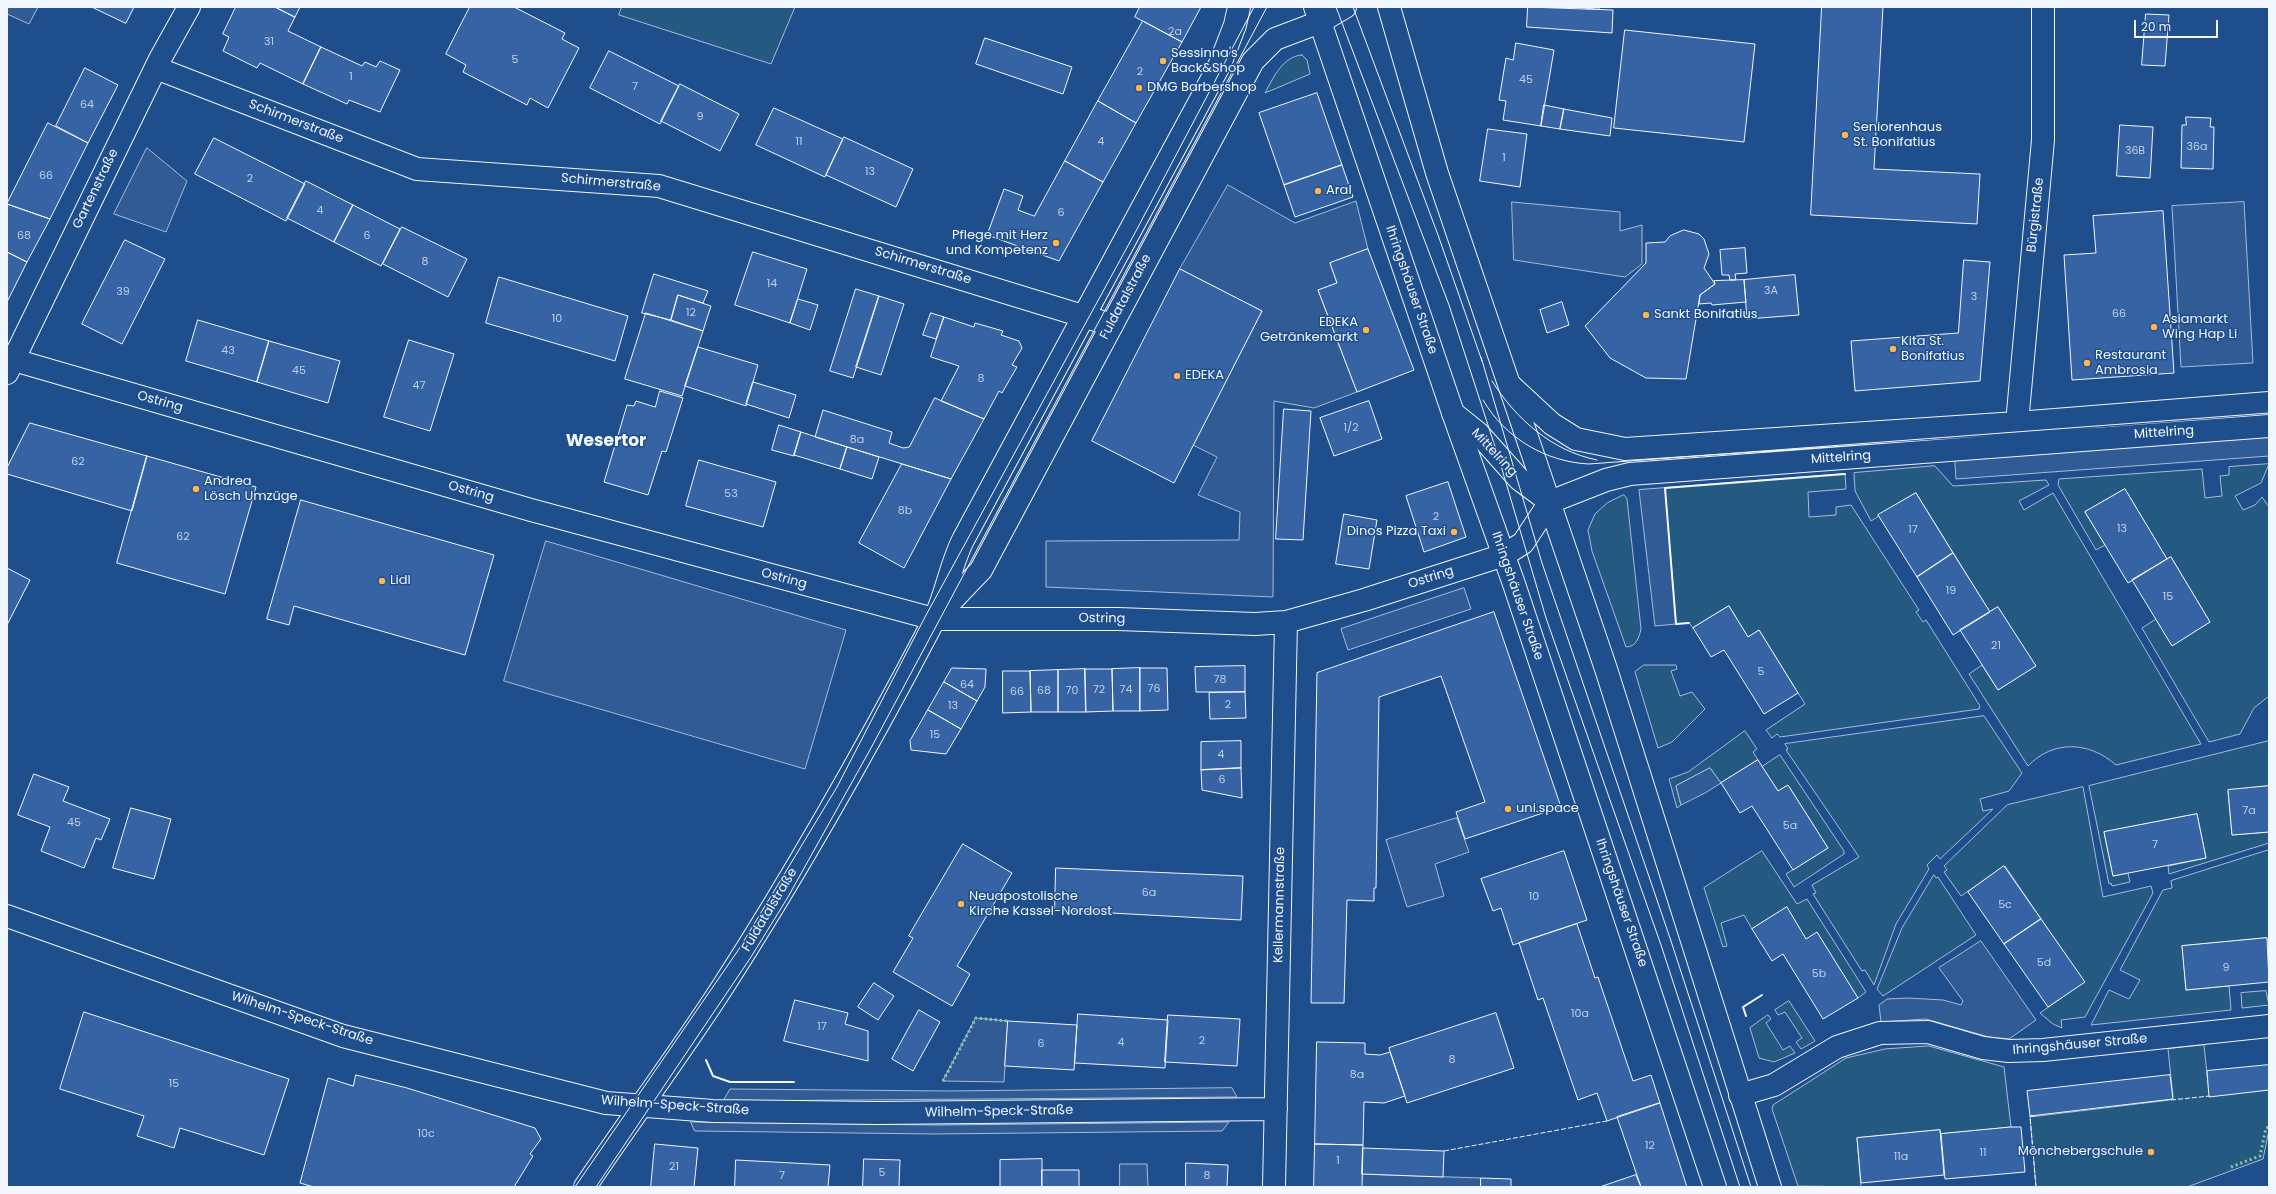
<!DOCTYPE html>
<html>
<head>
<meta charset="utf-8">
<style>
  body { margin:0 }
  #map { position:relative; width:2276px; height:1194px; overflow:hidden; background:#1f4e8c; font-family:Poppins,sans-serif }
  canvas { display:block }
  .frame { position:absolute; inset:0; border:8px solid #f2f6ff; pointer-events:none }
  .scale { position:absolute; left:2134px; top:20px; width:84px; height:18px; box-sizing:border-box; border:2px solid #f2f6ff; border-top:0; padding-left:5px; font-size:12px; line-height:14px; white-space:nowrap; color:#f2f6ff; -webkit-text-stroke:3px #1f4e8c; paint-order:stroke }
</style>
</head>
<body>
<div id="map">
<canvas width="2276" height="1194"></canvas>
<div class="frame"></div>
<div class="scale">20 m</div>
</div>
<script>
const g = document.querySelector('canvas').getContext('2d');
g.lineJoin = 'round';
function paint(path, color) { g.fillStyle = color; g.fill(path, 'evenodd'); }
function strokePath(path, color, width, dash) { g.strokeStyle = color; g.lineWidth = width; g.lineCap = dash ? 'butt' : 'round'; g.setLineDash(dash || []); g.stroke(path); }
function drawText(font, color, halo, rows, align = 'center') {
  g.font = font + ' Poppins,sans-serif'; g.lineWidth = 3; g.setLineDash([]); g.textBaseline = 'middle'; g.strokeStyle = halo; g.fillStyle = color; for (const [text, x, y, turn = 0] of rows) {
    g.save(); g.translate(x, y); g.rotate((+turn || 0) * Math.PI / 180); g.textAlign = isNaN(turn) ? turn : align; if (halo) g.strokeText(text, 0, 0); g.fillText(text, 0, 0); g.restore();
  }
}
const green = new Path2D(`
  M622 7H795L771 64 619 15Z
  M1302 55 1307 60 1310 74 1265 93C1273 78 1283 56 1302 55Z
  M2269 464 2261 483 2235 496 2243 510 2255 505 2262 497 2269 507V696L2254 708 2240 734 2209 742 2142 628 2156 619 2172 645 2210 622 2171 557 2167 559 2125 489 2085 512 2105 545 2096 550 2058 485 2059 479 2202 469 2205 498 2222 496 2220 476 2229 475V467Z
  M1935 466 1953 486 2046 480 2049 485 2019 501 2024 510 2053 493 2201 744 2116 765C2089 741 2053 740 2028 766L1969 674 1982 665 1998 690 2035 666 1998 607 1990 612 1916 493 1871 521 1855 491 1854 473Z
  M1845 474 1846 489 1808 492 1809 517 1836 515V507L1851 505 1919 610 1916 612 1923 622 1926 620 1980 706 1979 709 1780 737 1777 734 1772 738 1766 730 1805 704 1759 630 1748 637 1729 606 1693 628 1689 623 1676 624 1665 488Z
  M1624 495 1627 499 1641 629C1639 638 1636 647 1626 647L1592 551 1588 530 1595 514 1607 503Z
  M1644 665H1676L1677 669 1671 671 1680 696 1692 692 1705 709 1672 742 1658 748 1635 672Z
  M1984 716 2022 773 2009 791 1980 799 1983 811 1993 809 1940 859 1937 855 1927 865 1929 869 1896 924 1874 985 1865 970 1862 971 1813 894 1816 893 1812 885 1859 857 1786 750 1788 749 1785 744Z
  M1745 731 1757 749 1753 752 1758 760 1721 783 1710 768 1676 786 1681 805 1677 808 1669 779 1688 772Z
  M2269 741V786L2228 791 2232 835 2269 832V843L2169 874 2168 866 2206 858 2197 814 2104 832 2113 876 2128 873 2130 882 2112 886 2111 883 2109 884 2089 786Z
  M1780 755 1844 851V854L1794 887 1786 874 1828 848 1788 785 1778 791 1762 767Z
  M2083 787 2103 897 2151 886 2153 893 2085 1017 2061 1020 2062 1028 2053 1024 2040 1013 2084 982 2005 866 1961 896 1944 872 1947 870 1944 866 2007 805Z
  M2269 850V944L2267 938 2182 946 2186 990 2229 986 2231 1010 2091 1025 2109 990 2129 999 2140 980 2120 970 2163 890 2172 888 2171 881Z
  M1762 851 1797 904 1807 899 1866 992 1858 998 1817 933 1806 939 1787 908 1752 929 1744 915 1721 923 1727 946 1723 947 1704 888Z
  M1934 875 1936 878 1938 877 1976 935 1883 996 1877 989 1902 928Z
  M2266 991 2269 1005 2242 1008 2241 993Z
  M1789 1001 1815 1041 1801 1049 1796 1042 1802 1038 1785 1012 1778 1015 1775 1010Z
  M1768 1015 1771 1019 1766 1023 1783 1050 1790 1046 1795 1053 1774 1062 1759 1058 1750 1028Z
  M2204 1045 2209 1093 2269 1090V1130L2263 1159 2187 1187H2036L2030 1117 2170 1100 2173 1097 2168 1049Z
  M1929 1046 2004 1067 2011 1127 1941 1134 1940 1130 1857 1138 1861 1187 1798 1186 1772 1109 1773 1105 1846 1058 1885 1049Z`);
paint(green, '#245a82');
strokePath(green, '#a8bbd7', 1);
const parking = new Path2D(`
  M7 7H38L29 24 7 14Z
  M147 148 187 181 166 232 114 214Z
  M1228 185 1295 223 1356 201 1368 249 1330 263 1337 283 1318 290 1357 392 1314 408 1274 401 1273 597 1046 587V541L1239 540 1240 512 1198 495 1217 457 1193 445 1262 311 1180 269Z
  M1512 202 1620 212V231L1642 225V264L1625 277 1514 260Z
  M2244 202 2253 363 2181 367 2172 206Z
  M2269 426V456L1956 479 1954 449Z
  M1665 488 1676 624 1655 626 1639 490Z
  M546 541 846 630 805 769 504 681Z
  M1464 588 1471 609 1348 650 1341 629Z
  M1710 768 1721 783 1705 793 1681 805 1676 786Z
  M1457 818 1469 852 1435 864 1444 896 1407 907 1386 840Z
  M1981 941 2036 1020 2009 1039 1989 1037 1926 1019 1881 1022 1879 1005 1887 999 1908 998 1943 1000 1961 1005 1963 1001 1939 968Z
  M976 1018 1008 1021 1004 1082 943 1081Z
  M1232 1088 1237 1097 723 1101 730 1089 948 1091Z
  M691 1122 937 1125 1229 1122 1222 1131 933 1134 695 1131Z
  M1120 1164H1147L1148 1187H1120Z
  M1362 1174 1481 1178V1187H1362Z`);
paint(parking, '#305b95');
strokePath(parking, '#a8bbd7', 1);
const building = new Path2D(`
  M92 7H134L126 23Z
  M236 7H275L295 17 288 31 321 47 303 84 260 63 257 68 223 51 229 37 223 34Z
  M275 7H300L295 17Z
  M470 7H514L565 33 562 39 579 48 548 108 530 98 527 105 463 72 466 65 446 54Z
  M1140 7H1201L1182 42 1135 17Z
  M1528 7 1613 10 1612 33 1527 27Z
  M1573 7H1599V9Z
  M1822 7H1883L1874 169 1980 174 1977 224 1811 215Z
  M2146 14 2169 15 2165 66 2142 65Z
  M1143 21 1182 42 1136 123 1098 101Z
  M1625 30 1755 44 1744 142 1614 128Z
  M985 38 1072 67 1063 94 976 64Z
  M1516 43 1554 50 1541 126 1503 120 1506 101 1499 100 1506 58 1513 60Z
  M321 47 362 66 365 62 376 67 380 61 400 70 380 112 349 100 347 104 303 84Z
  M609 51 679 86 660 124 590 88Z
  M85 68 118 85 88 143 56 126Z
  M680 84 739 114 720 151 661 121Z
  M1317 93 1342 165 1284 185 1259 113Z
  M1098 101 1136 123 1103 182 1065 161Z
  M1544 105 1564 109 1560 129 1541 126Z
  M774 108 843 139 825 177 756 145Z
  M1564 109 1612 118 1610 136 1560 129Z
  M2186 117 2211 118 2210 127H2214L2213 169 2181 168 2182 125H2186Z
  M48 123 88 143 50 219 7 204Z
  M2120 125 2153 127 2150 178 2117 176Z
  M1488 129 1527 134 1520 187 1480 181Z
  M844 137 913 169 896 207 826 175Z
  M214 138 305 184 286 221 195 174Z
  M1065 161 1103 182 1059 261 987 235 1004 189 1023 196 1018 210 1034 216Z
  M1342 165 1353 197 1295 217 1284 185Z
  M306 181 353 205 334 242 287 218Z
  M7 204 50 219 27 262 7 252Z
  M353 205 400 229 381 266 334 242Z
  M2163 211 2174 373 2072 380 2064 255 2096 253 2093 216Z
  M402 227 467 259 448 297 383 264Z
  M1684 230 1699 234 1704 239 1709 254 1704 268 1715 284 1700 295 1686 379 1646 378 1610 358 1585 326 1646 263V243L1665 242 1670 236Z
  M125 240 165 259 122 344 82 324Z
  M1745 248 1747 273 1735 274 1736 280H1730L1729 275H1722L1720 250Z
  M1368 249 1414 370 1357 392 1318 290 1337 283 1330 263Z
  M7 252 27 262 7 302Z
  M753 252 807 269 790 323 735 305Z
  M1964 260 1990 262 1980 381 1855 391 1851 341 1958 333Z
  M1180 269 1262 311 1174 483 1092 441Z
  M654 274 708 291 703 303 678 295 671 320 642 313Z
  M1795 275 1799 315 1747 319 1744 280Z
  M499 277 628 316 615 361 486 323Z
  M1744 280 1746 302 1712 305 1711 303 1699 304 1700 295 1715 284 1714 281Z
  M856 289 879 296 853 378 830 371Z
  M678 295 711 306 703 331 671 320Z
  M879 296 904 304 881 375 856 367Z
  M798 299 818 305 810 330 790 323Z
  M1562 302 1569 325 1547 333 1540 310Z
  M646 313 703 331 682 396 625 379Z
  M931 313 944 317 936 339 923 335Z
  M944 317 974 327 975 323 1003 331 1001 335 1019 341 1022 348 1012 365 1017 367 1002 393 999 391 984 419 941 401 959 366 931 357Z
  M198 320 269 341 257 382 186 361Z
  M409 340 454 354 430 431 384 417Z
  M269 341 340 361 328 403 257 382Z
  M698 347 758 365 746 406 685 386Z
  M753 382 796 395 789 418 746 404Z
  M660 391 683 398 666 452 662 451 648 495 604 482 627 405 634 406 636 401 655 407Z
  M935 398 984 419 951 479 815 437 823 410 892 432 889 443 903 448 909 447Z
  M1369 401 1382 439 1334 456 1320 418Z
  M1284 409 1311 411 1303 540 1276 539Z
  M30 423 147 456 132 511 7 474V468Z
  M779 425 801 432 794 456 772 450Z
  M801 432 847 447 840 469 794 455Z
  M847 447 879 457 872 479 840 469Z
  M147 456 256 487 225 594 117 563Z
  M699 460 776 482 763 527 686 506Z
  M902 464 951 479 904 568 859 543Z
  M1448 482 1466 537 1424 552 1406 496Z
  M2125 489 2167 559 2128 583 2085 512Z
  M1916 493 1953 553 1917 577 1878 515Z
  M301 500 494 555 465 655 294 606 289 625 267 619Z
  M1344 514 1377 520 1369 569 1336 564Z
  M1953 553 1990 612 1953 635 1917 577Z
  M2171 557 2210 622 2172 646 2132 580Z
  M7 568 30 580 7 625Z
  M1729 606 1748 637 1759 630 1798 693 1764 714 1724 650 1711 657 1693 628Z
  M1998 607 2036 666 1998 690 1960 630Z
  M1494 612 1561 807 1465 839 1456 812 1485 802 1441 676 1379 697 1376 888H1374V901L1347 900 1344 1003H1311L1317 673Z
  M1245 666V692H1196L1195 667Z
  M952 668 986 669 985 687 977 701 944 682Z
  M1140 668V711H1113L1112 669Z
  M1140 668H1167L1168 710 1140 711Z
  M1085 669 1086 712H1058V670Z
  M1085 669H1112L1113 711 1086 712Z
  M1058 670V712H1031L1030 671Z
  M1003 671H1030L1031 712 1003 713Z
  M944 682 977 701 961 729 928 710Z
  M1245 692 1246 718 1210 719 1209 693Z
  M928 710 961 729 946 754 911 750 910 741Z
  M1241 741V768L1201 770V742Z
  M1758 760 1778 791 1788 785 1828 848 1793 870 1752 806 1740 813 1721 783Z
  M1241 768 1242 798 1202 790 1201 770Z
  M34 774 69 787 63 801 110 819 101 840 96 838 84 868 41 851 50 827 18 815Z
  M2269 786V832L2232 835 2228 790Z
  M131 808 171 819 154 879 113 868Z
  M2197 814 2206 858 2113 876 2104 832Z
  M963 844 1012 873 957 966 970 974 952 1006 893 972 913 938 909 936Z
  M1564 851 1587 920 1513 945 1501 908 1493 911 1481 879Z
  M2004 866 2041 919 2004 944 1968 892Z
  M1056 868 1243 876 1241 920 1055 910Z
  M1787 907 1806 939 1817 932 1858 998 1823 1019 1783 954 1772 961 1752 929Z
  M2041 919 2085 982 2048 1007 2004 944Z
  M1577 924 1595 978 1598 977 1633 1081 1651 1075 1660 1103 1607 1121 1597 1093 1578 1100 1543 998 1538 1000 1519 943Z
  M2267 938 2269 982 2186 990 2182 946Z
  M874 983 894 996 878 1020 858 1007Z
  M795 1000 848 1013 845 1024 868 1031V1061L784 1041Z
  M919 1010 940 1022 913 1071 892 1059Z
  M84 1012 289 1079 264 1155 180 1128 174 1148 137 1136 144 1116 60 1089Z
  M1496 1013 1514 1068 1407 1103 1389 1048Z
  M1078 1014 1168 1020 1165 1068 1075 1063Z
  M1168 1015 1240 1019 1237 1066 1165 1062Z
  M1008 1021 1077 1025 1074 1070 1005 1066Z
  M1317 1042 1365 1043V1054L1380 1055 1390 1052 1405 1096 1384 1103 1364 1102 1363 1145 1315 1144Z
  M2269 1065V1090L2209 1097 2207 1071Z
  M356 1075 407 1088 535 1128 541 1139 530 1154 533 1156 514 1187H314L300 1183 328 1078 353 1086Z
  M2170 1075 2173 1099 2030 1116 2027 1091Z
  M1660 1103 1687 1187H1641L1617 1117Z
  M2011 1127H2021L2025 1172 1945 1179 1941 1134Z
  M1940 1130 1944 1175 1861 1183 1857 1138Z
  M655 1144 698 1148 694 1187H651Z
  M1315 1144 1363 1145 1362 1187H1314Z
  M1363 1148 1444 1151 1443 1177 1362 1174Z
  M864 1159 900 1160 899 1187H863Z
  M1042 1159V1187H1000V1160Z
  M736 1160 830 1165 828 1187H735Z
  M1186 1163 1228 1165 1227 1187H1186Z
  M1042 1170H1079V1187H1042Z
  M1636 1175 1641 1187H1600Z
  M1481 1178 1511 1179V1187H1481Z`);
paint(building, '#3563a3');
strokePath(building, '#f2f6ff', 1);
const minor = new Path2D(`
  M156 68 417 169 659 186 1112 325
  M7 358 531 510 934 619H1118L1255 624 1286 622 1364 600 1504 555 1523 543 1550 502
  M7 373 160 59 189 7
  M1511 386 1552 424 1576 439 1625 449 2017 423 2269 403
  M1453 413 1478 433 1519 479 1550 502 1606 480 1630 474 2269 426
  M2017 423 2043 140V7
  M7 916 343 1036 606 1103 713 1111 878 1113 1276 1109
  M1740 1095 1774 1085 1837 1047 1880 1033 1928 1032 1983 1048 2009 1051 2043 1050 2269 1026
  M1274 1187 1286 622`);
const secondary = new Path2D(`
  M939 614 981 570 989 555 1253 61 1275 39 1320 22 1345 7
  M585 1187C630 1120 678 1056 722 988 798 870 868 746 933 622 946 596 950 566 963 540L1220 64 1235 25 1239 7`);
const primary = new Path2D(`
  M1315 7 1453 413 1514 584 1715 1187
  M1389 7 1437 173 1606 669 1770 1187`);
strokePath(minor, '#f2f6ff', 24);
strokePath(secondary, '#f2f6ff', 24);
strokePath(primary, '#f2f6ff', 24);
strokePath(minor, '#1f4e8c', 22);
strokePath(secondary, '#1f4e8c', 22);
strokePath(primary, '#1f4e8c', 22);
strokePath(new Path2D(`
  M1336 7 1449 305 1499 459 1546 618 1661 945 1740 1187
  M1353 7 1438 235 1482 361
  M1481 357 1542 563 1671 941 1751 1187
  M1492 381C1516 419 1552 451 1597 460
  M1483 400C1505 438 1546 462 1589 464L2269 413
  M575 1187 739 949 837 787 925 617 1136 231 1254 7
  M596 1187 751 957 788 897 871 748 1267 7`), '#f2f6ff', 1);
strokePath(new Path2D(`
  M943 1081 976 1018 1008 1021
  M2231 1167 2260 1156 2266 1128 2269 1127`), '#97c8a6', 3, [2, 3]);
strokePath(new Path2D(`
  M2171 1100 2210 1096
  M2034 1116H2030L2036 1187
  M1444 1151 1607 1121`), '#f2f6ff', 1, [5, 2]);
strokePath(new Path2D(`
  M1689 623 1676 624 1665 488 1845 474
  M1746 1016 1743 1007 1762 995
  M706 1060 713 1076 730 1082H794`), '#f2f6ff', 2);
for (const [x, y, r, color] of [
  [1163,61,4,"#ffb74d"],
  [1139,88,4,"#ffb74d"],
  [1845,135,4,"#ffb74d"],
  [1318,191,4,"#ffb74d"],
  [1056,243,4,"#ffb74d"],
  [1646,315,4,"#ffb74d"],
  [2154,327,4,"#ffb74d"],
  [1366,330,4,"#ffb74d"],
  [1893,349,4,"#ffb74d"],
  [2087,363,4,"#ffb74d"],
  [1177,376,4,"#ffb74d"],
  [196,489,4,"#ffb74d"],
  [1454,532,4,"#ffb74d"],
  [382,581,4,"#ffb74d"],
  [1508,809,4,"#ffb74d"],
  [961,904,4,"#ffb74d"],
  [2151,1152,4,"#ffb74d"]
]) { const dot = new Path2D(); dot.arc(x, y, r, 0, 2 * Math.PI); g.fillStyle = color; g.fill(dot); strokePath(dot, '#1f4e8c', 1.5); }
drawText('11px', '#c3d1e8', null, [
  ["2a",1175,32],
  ["31",269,42],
  ["5",515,60],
  ["2",1140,72],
  ["1",351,77],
  ["45",1526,80],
  ["7",635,87],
  ["64",87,105],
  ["9",700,117],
  ["11",799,142],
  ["4",1101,142],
  ["36a",2197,147],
  ["36B",2135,151],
  ["1",1504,158],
  ["13",870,172],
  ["66",46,176],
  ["2",250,179],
  ["4",320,211],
  ["6",1061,213],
  ["68",24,236],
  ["6",367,236],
  ["8",425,262],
  ["14",772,284],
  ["3A",1771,291],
  ["39",123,292],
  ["3",1974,297],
  ["12",691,313],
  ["66",2119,314],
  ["10",557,319],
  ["43",228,351],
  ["45",299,371],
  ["8",981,379],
  ["47",419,386],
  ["1/2",1351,428],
  ["8a",857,440],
  ["62",78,462],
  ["53",731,494],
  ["8b",905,511],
  ["2",1436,517],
  ["13",2122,529],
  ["17",1913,530],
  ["62",183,537],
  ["19",1951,591],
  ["15",2168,597],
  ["21",1996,646],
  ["5",1761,672],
  ["78",1220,680],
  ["64",967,685],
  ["76",1154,689],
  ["72",1099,690],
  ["74",1126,690],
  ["68",1044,691],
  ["70",1072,691],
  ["66",1017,692],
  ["2",1228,705],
  ["13",953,706],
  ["15",935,735],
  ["4",1221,755],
  ["6",1222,780],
  ["7a",2249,811],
  ["45",74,823],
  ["5a",1790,826],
  ["7",2155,845],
  ["6a",1149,893],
  ["10",1534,897],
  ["5c",2005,905],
  ["5d",2044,963],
  ["9",2226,968],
  ["5b",1819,974],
  ["10a",1580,1014],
  ["17",822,1027],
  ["2",1202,1041],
  ["4",1121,1043],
  ["6",1041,1044],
  ["8",1452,1060],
  ["8a",1357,1075],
  ["15",174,1084],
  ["10c",426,1134],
  ["12",1650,1146],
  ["11",1983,1153],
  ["11a",1901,1157],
  ["1",1338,1161],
  ["21",674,1167],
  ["5",882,1173],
  ["7",782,1176],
  ["8",1207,1176]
]);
drawText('13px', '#f2f6ff', '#1f4e8c', [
  ["Sessinna's",1171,54],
  ["Back&Shop",1171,69],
  ["DMG Barbershop",1147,88],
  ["Seniorenhaus",1853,128],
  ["St. Bonifatius",1853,143],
  ["Aral",1326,191],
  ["Pflege mit Herz",1048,236,"right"],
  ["und Kompetenz",1048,251,"right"],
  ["Sankt Bonifatius",1654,315],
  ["Asiamarkt",2162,320],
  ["Wing Hap Li",2162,335],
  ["EDEKA",1358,323,"right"],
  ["Getränkemarkt",1358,338,"right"],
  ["Kita St.",1901,342],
  ["Bonifatius",1901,357],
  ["Restaurant",2095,356],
  ["Ambrosia",2095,371],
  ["EDEKA",1185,376],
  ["Andrea",204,482],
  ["Lösch Umzüge",204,497],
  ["Dinos Pizza Taxi",1446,532,"right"],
  ["Lidl",390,581],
  ["uni.space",1516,809],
  ["Neuapostolische",969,897],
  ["Kirche Kassel-Nordost",969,912],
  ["Mönchebergschule",2143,1152,"right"]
], 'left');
drawText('13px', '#f2f6ff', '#1f4e8c', [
  ["Schirmerstraße",296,122,21],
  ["Schirmerstraße",611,183,5],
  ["Gartenstraße",96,189,-64],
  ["Bürgistraße",2036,215,-84],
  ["Schirmerstraße",923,266,17],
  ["Ihringshäuser Straße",1411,290,71],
  ["Fuldatalstraße",1126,297,-62],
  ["Ostring",160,402,16],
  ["Mittelring",2164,433,-4],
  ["Mittelring",1494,453,47],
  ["Mittelring",1841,458,-4],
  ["Ostring",471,492,16],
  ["Ostring",1431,578,-18],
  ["Ostring",784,579,15],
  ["Ihringshäuser Straße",1517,596,71],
  ["Ostring",1102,619,1],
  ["Ihringshäuser Straße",1621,903,71],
  ["Kellermannstraße",1280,905,-89],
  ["Fuldatalstraße",770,910,-59],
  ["Wilhelm-Speck-Straße",302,1019,18],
  ["Ihringshäuser Straße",2080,1045,-5],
  ["Wilhelm-Speck-Straße",675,1106,4],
  ["Wilhelm-Speck-Straße",999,1112,-1]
]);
drawText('bold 17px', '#f2f6ff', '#1f4e8c', [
  ["Wesertor",606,442]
]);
</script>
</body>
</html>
